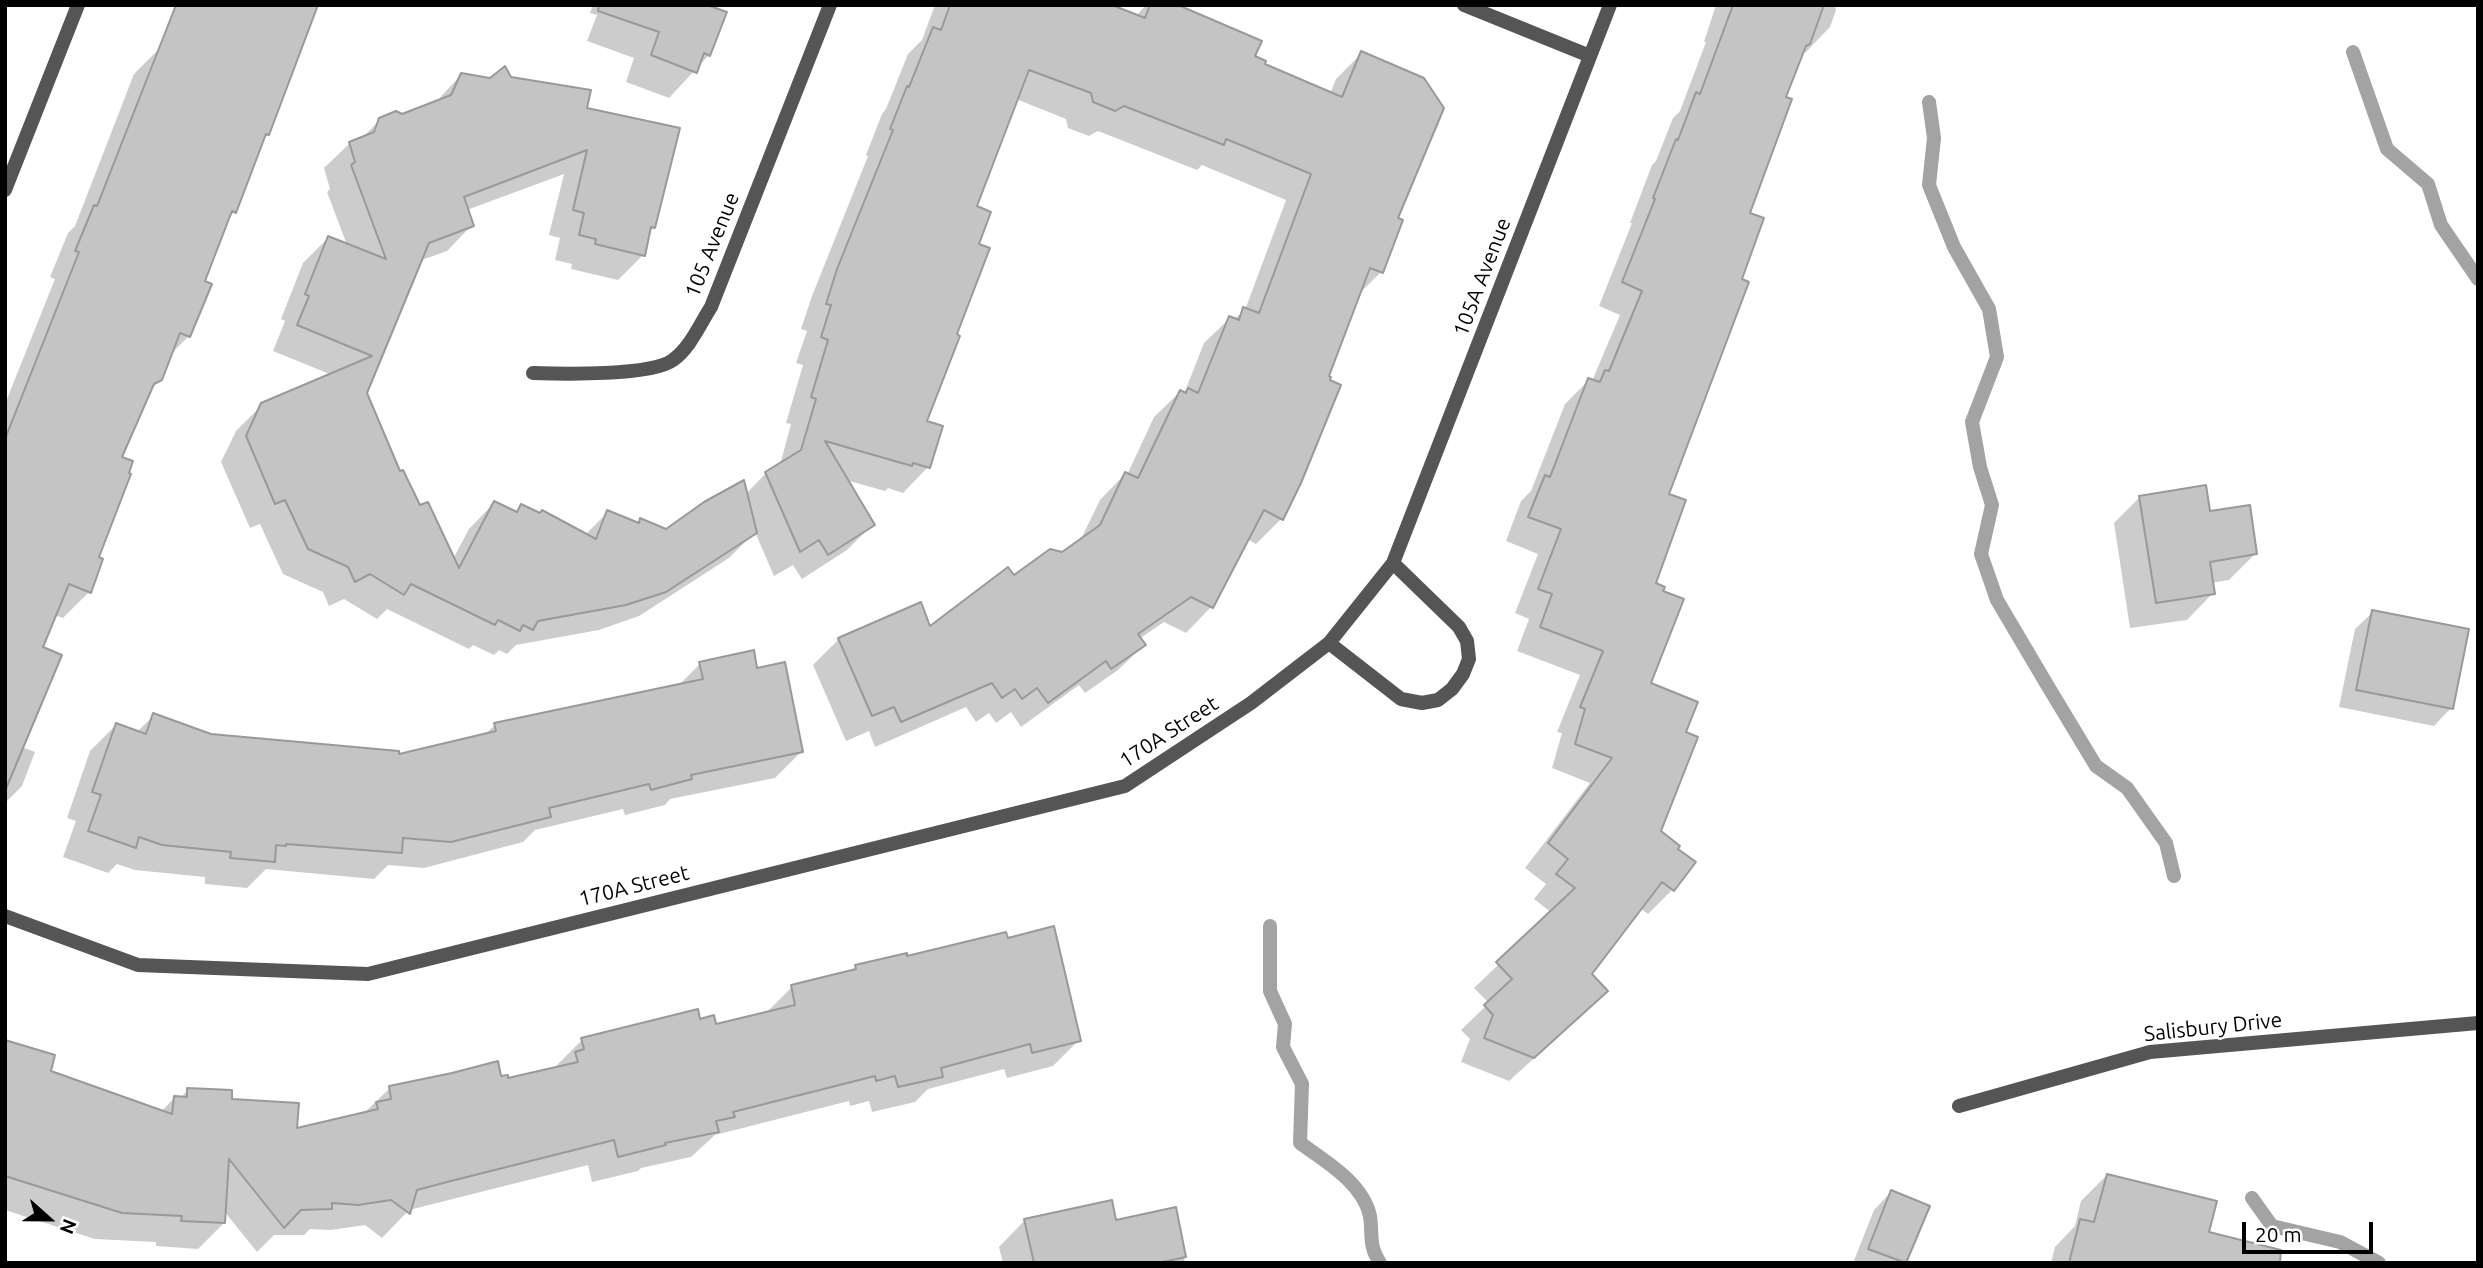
<!DOCTYPE html>
<html>
<head>
<meta charset="utf-8">
<style>
  body { margin:0 }
  #map { position:relative; width:2483px; height:1268px; overflow:hidden; background:#fff; font-family:Ubuntu,sans-serif }
  canvas { display:block }
  .frame { position:absolute; inset:0; border:7px solid #000; pointer-events:none }
  .north { position:absolute; left:14px; top:1184px; width:70px; height:70px; -webkit-text-stroke:5px #fff; paint-order:stroke; rotate:111deg; font-size:19px; font-weight:700; line-height:28px; text-align:center; color:#000 }
  .north::after { content:''; display:block; margin:auto; width:24px; height:32px; background:#000; clip-path:polygon(50% 0,100% 100%,50% 72%,0 100%) }
  .scale { position:absolute; left:2242px; top:1222px; width:131px; height:32px; box-sizing:border-box; border:4px solid #000; border-top:0; padding-left:9px; font-size:21px; line-height:24px; white-space:nowrap; color:#000; -webkit-text-stroke:5px #fff; paint-order:stroke }
</style>
</head>
<body>
<div id="map">
<canvas width="2483" height="1268"></canvas>
<div class="frame"></div>
<div class="north">N</div>
<div class="scale">20 m</div>
</div>
<script>
const g = document.querySelector('canvas').getContext('2d');
g.lineJoin = 'round';
function paint(path, color) { g.fillStyle = color; g.fill(path, 'evenodd'); }
function strokePath(path, color, width, dash) { g.strokeStyle = color; g.lineWidth = width; g.lineCap = dash ? 'butt' : 'round'; g.setLineDash(dash || []); g.stroke(path); }
function drawText(font, color, halo, rows, align = 'center') {
  g.font = font + ' Ubuntu,sans-serif'; g.lineWidth = 5; g.setLineDash([]); g.textBaseline = 'middle'; g.strokeStyle = halo; g.fillStyle = color; for (const [text, x, y, turn = 0] of rows) {
    g.save(); g.translate(x, y); g.rotate((+turn || 0) * Math.PI / 180); g.textAlign = isNaN(turn) ? turn : align; if (halo) g.strokeText(text, 0, 0); g.fillText(text, 0, 0); g.restore();
  }
}
paint(new Path2D(`
  M593 5H710L709 55 669 98 626 82 634 58 587 41 597 15 590 13Z
  M935 5H1107L1136 16 1146 5H1173L1263 65 1330 94 1336 79 1362 53 1395 219 1381 272 1358 295 1327 377 1282 518 1256 544 1247 539 1211 607 1186 633 1164 622 1139 639 1144 645 1118 670 1085 693 1079 685 1021 727 1011 712 996 723 989 713 976 722 966 707 875 747 869 731 846 741 813 665 839 639 929 628 1014 578 1063 554 1080 541 1100 500 1125 474 1127 475 1154 417 1180 392 1184 394 1204 343 1230 318 1234 319 1245 310 1286 200 1202 165 1197 170 1098 131 1089 136 1068 128 1066 119 1016 99 974 207 977 245 925 423 928 467 903 493 888 488 885 491 846 480 873 524 847 550 802 579 793 565 774 576 755 532 729 558 639 616 599 630 516 645 507 654 499 650 494 655 473 645 469 649 387 609 377 619 344 599 329 606 323 592 283 574 260 524 250 528 221 462 236 431 262 405 332 375 273 351 285 321 281 319 303 263 328 238 347 245 327 192 330 189 324 168 350 143 361 139 380 120 402 116 435 103 461 75 491 79 510 78 585 109 654 227 648 233 643 255 618 280 571 269 572 264 555 260 560 238 549 235 564 174 467 210 472 225 447 251 419 261 365 393 399 473 453 559 469 529 494 503 514 513 522 506 585 535 608 512 637 524 641 521 666 531 746 494 766 473 780 465 791 424 786 423 803 365 796 363 807 331 801 329 812 296 868 156 866 155 882 114 886 109 908 54 922 40Z
  M1716 5H1835L1836 10 1830 27 1806 52H1802L1784 98 1666 495 1654 584 1648 684 1684 733 1658 832 1693 862 1672 890 1648 914 1640 908 1590 974 1582 1015 1509 1081 1461 1062 1470 1039 1461 1030 1489 1003 1474 988 1552 913 1534 899 1546 884 1525 868 1590 783 1552 768 1562 733 1557 732 1580 675 1517 651 1529 619 1515 613 1538 554 1506 541 1521 501 1531 491 1565 404 1589 380 1592 381 1620 315 1599 306 1632 223H1630L1652 165 1656 161 1673 118 1680 111 1706 42H1704Z
  M160 48 267 134 262 139 234 212 227 220 203 282 189 336 170 355 161 379 150 390 120 458 89 592 63 618 55 615 41 648 22 747 35 752 22 786 5 803V404L55 279 50 277 68 233 75 226 134 74Z
  M2140 497 2209 513 2255 554 2229 580 2211 583 2213 593 2187 620 2130 628 2114 523Z
  M2373 612 2451 708 2434 726 2339 707 2355 629Z
  M700 664 756 670 801 752 775 778 670 799 665 805 625 815 623 809 535 830 523 842 424 868 388 865 374 879 266 869 247 888 205 884V877L135 870 117 864 108 873 63 857 76 821 67 818 90 751 116 725 137 732 154 715 211 735 397 756 483 736 495 725 678 686Z
  M906 958 1079 1040 1053 1066 1007 1078 1004 1069 928 1089 915 1102 872 1112 869 1101 850 1106 849 1101 715 1135 691 1157 641 1168 638 1171 592 1182 588 1165 409 1210 382 1238 365 1225 331 1230 310 1229 304 1235H274L257 1252 224 1211V1223L198 1249 156 1246V1242L95 1239 5 1210V1049L49 1072 161 1112 174 1098 179 1099 188 1090 230 1100 295 1130 363 1114 390 1088 499 1078 506 1080 557 1068 556 1066 582 1040 699 1021 715 1027 766 1013 792 987 850 973 856 967Z
  M2107 1175 2207 1233 2228 1263H2051L2055 1247 2075 1226 2081 1201Z
  M1891 1192 1927 1207 1904 1263H1853L1874 1210Z
  M1174 1210 1185 1263H1003L999 1247 1025 1220 1115 1222Z`), '#0003');
strokePath(new Path2D(`
  M2353 52 2387 149 2428 184 2441 225 2478 279
  M1929 102 1934 138 1929 185 1954 247 1989 309 1997 357 1972 422 1980 467 1992 505 1981 554 1997 600 2046 683 2096 766 2127 788 2166 843 2174 876
  M1270 926V991L1285 1024 1283 1047 1302 1084 1300 1143C1325 1161 1363 1183 1370 1216 1373 1236 1368 1244 1380 1263
  M2252 1198 2272 1226 2340 1242 2379 1263`), '#a3a3a3', 14);
const building = new Path2D(`
  M176 5H318L269 135 266 134 236 213 232 211 205 281 212 284 190 337 180 333 162 380 154 384 122 457 133 461 129 473 131 474 99 557 103 559 91 593 69 584 43 647 62 655 5 791V439L79 252 75 251 94 205 97 206Z
  M599 5H707L727 12 710 56 704 53 697 73 651 55 659 32 598 11Z
  M950 5H1112L1145 18 1150 5H1178L1262 41 1255 56 1266 61 1265 64 1342 97 1361 51 1424 78 1444 108 1398 218 1403 220 1383 273 1370 268 1329 376 1331 377 1330 380 1341 385 1301 483 1283 520 1264 510 1213 608 1191 597 1138 634 1146 645 1111 669 1106 661 1048 703 1037 688 1022 699 1015 689 1002 698 992 683 901 722 894 707 872 716 838 638 921 602 930 626 1008 567 1014 575 1050 549 1062 552 1100 525 1125 472 1138 478 1180 390 1186 393 1188 388 1198 393 1229 316 1239 320 1243 307 1259 313 1311 174 1226 139 1224 145 1124 106 1115 111 1093 102 1091 93 1029 70 977 206 991 212 979 244 990 248 957 334 960 336 927 421 943 426 930 468 913 463 912 466 825 441 875 525 828 555 819 540 800 552 765 472 801 450 816 399 811 397 828 340 821 337 831 305 826 304 837 269 893 130 890 129 907 86 909 87 933 27 941 30Z
  M1733 5H1824L1810 44 1806 46 1786 97 1792 99 1750 213 1764 218 1742 279 1749 282 1669 494 1686 500 1656 583 1665 587 1663 591 1684 599 1651 683 1698 702 1686 732 1698 737 1661 831 1680 846 1678 849 1696 862 1674 891 1662 882 1592 974 1608 991 1534 1058 1484 1038 1493 1015 1484 1005 1512 979 1496 962 1575 888 1556 874 1568 859 1548 843 1612 758 1575 744 1585 709 1580 707 1603 651 1540 627 1552 594 1538 589 1561 529 1528 517 1545 475 1550 477 1588 378 1600 382 1605 370 1609 371 1642 291 1622 282 1655 199 1653 198 1676 139 1678 140 1696 92 1700 94Z
  M505 66 511 77 591 90 587 108 680 128 655 228 651 227 645 256 595 244 596 239 579 235 584 213 573 210 587 150 464 197 474 226 429 243 367 393 400 471 403 470 420 505 428 502 459 568 494 501 517 512 521 504 540 513 542 510 596 539 607 510 639 523 640 518 666 529 704 502 744 480 757 533 666 592 626 605 538 621 533 630 523 625 520 631 498 620 495 625 411 584 404 595 370 574 355 582 348 567 308 549 285 500 275 504 246 436 261 403 372 356 297 325 309 296 305 294 328 236 386 259 351 165 355 162 349 142 374 132 379 118 396 111 402 114 451 95 461 73 490 78Z
  M2206 485 2210 511 2250 505 2257 554 2210 562 2215 594 2156 603 2139 496Z
  M2372 610 2469 629 2453 709 2356 690Z
  M754 650 757 668 785 662 803 752 691 775 692 779 651 790 649 784 549 808 551 817 451 842 403 838 402 853 286 844V846L276 845 275 862 230 858 231 852 162 845 139 837 136 848 88 831 101 795 92 792 116 723 146 734 153 713 211 734 399 751V754L496 731 494 723 703 679 699 662Z
  M1054 926 1081 1041 1032 1053 1030 1044 941 1068 943 1077 898 1087 895 1076 876 1081 875 1076 733 1112 735 1117 716 1121 719 1132 665 1143 666 1145 618 1157 614 1140 451 1181 417 1190 410 1214 391 1200 358 1205 332 1203V1209L301 1210 284 1228 229 1159 225 1223 181 1221 182 1216 122 1213 5 1176V1040L55 1055 51 1071 172 1114 174 1096 187 1097V1088L232 1090V1099L299 1103 297 1128 378 1109 376 1102 391 1099 389 1086 452 1073 498 1061 501 1076 508 1075V1078L578 1062 575 1052 584 1049 581 1038 698 1009 700 1019 714 1015 716 1024 795 1005 791 985 856 969 855 965 907 953V956L1006 932 1008 938Z
  M2107 1174 2217 1201 2209 1232 2281 1250 2280 1263H2069L2080 1219 2094 1222Z
  M1891 1190 1930 1206 1906 1263 1868 1249Z
  M1112 1200 1116 1220 1176 1207 1186 1257 1158 1263H1034L1024 1219Z`);
paint(building, '#c4c4c4');
strokePath(building, '#999', 2);
strokePath(new Path2D(`
  M1464 5 1590 56
  M5 190 78 5
  M533 373C562 374 652 376 673 360 690 348 700 324 711 307L830 5
  M1329 643 1401 699 1422 703 1438 700 1452 689 1463 674 1469 659 1467 641 1459 627 1393 563
  M5 916 138 965 368 974 1125 786 1251 703 1329 643 1393 563 1610 5
  M1959 1106 2150 1052 2478 1023`), '#555', 14);
drawText('21px', '#000', '#fff', [
  ["105 Avenue",712,245,-68],
  ["105A Avenue",1482,277,-69],
  ["170A Street",1169,732,-33],
  ["170A Street",634,886,-14],
  ["Salisbury Drive",2213,1027,-6]
]);
</script>
</body>
</html>
